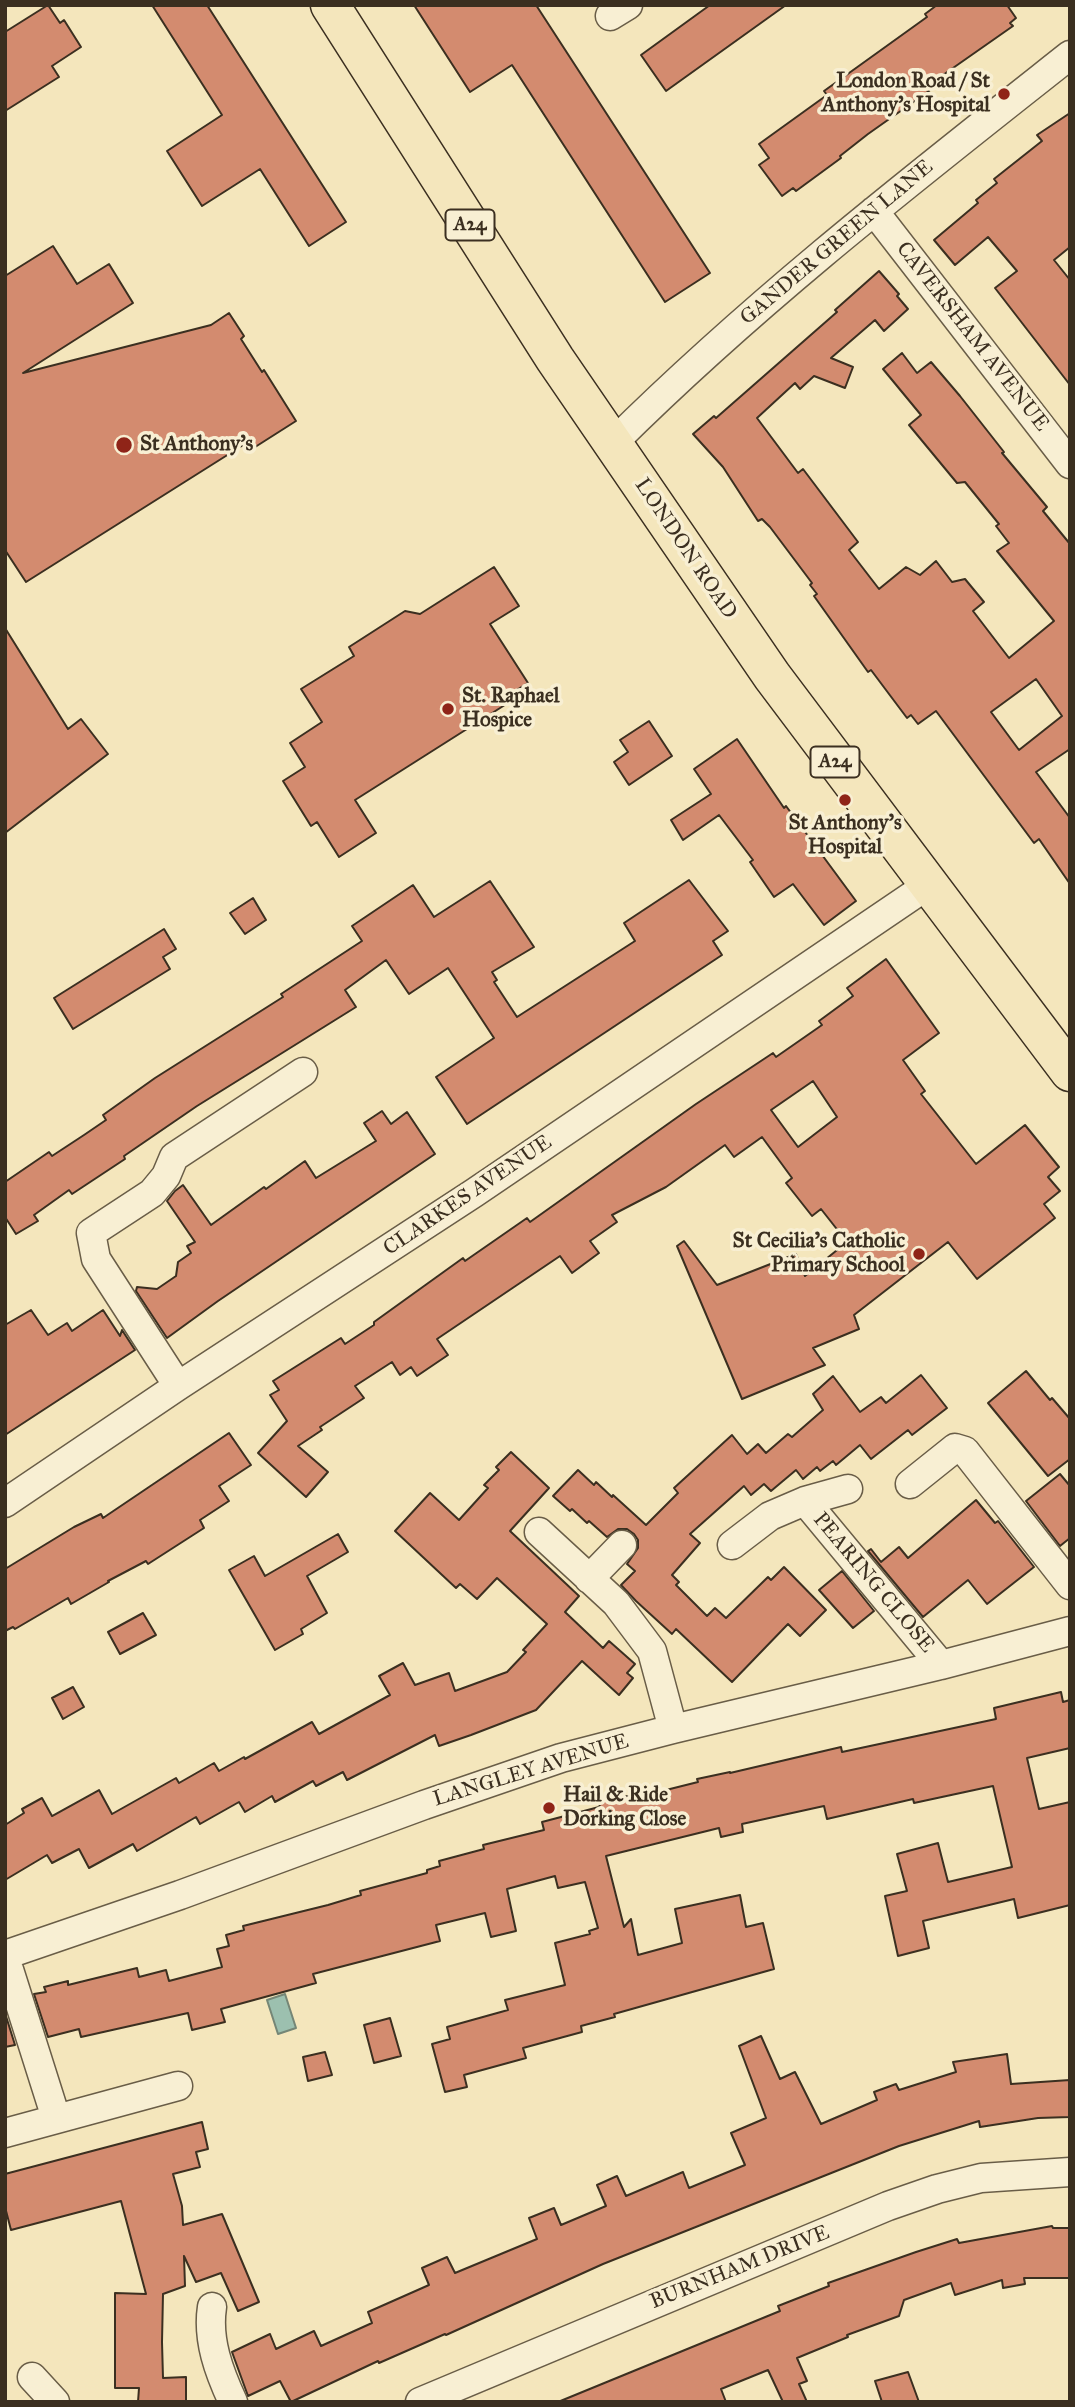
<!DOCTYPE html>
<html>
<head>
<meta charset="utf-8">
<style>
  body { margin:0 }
  #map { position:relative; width:1075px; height:2407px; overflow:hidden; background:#f4e6bc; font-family:"IM FELL Great Primer",serif }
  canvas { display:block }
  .frame { position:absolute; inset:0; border:7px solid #3b2f20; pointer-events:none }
</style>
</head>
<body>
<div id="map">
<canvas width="1075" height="2407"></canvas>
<div class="frame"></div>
</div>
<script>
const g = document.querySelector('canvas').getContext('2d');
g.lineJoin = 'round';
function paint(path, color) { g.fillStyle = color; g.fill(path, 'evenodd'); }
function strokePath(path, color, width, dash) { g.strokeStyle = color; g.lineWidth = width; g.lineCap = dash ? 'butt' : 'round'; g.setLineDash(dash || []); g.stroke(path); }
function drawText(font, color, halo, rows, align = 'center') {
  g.font = font + ' "IM FELL Great Primer",serif'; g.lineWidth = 7; g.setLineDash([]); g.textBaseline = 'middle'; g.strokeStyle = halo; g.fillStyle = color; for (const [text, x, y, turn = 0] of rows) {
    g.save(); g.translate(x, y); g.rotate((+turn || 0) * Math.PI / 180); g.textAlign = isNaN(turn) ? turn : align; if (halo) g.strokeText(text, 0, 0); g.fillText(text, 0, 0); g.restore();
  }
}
const water = new Path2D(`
  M285 1994 296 2028 278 2034 267 2000Z`);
paint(water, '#9cc0af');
strokePath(water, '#758676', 2);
const building = new Path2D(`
  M48 5 60 23 64 20 81 47 52 66 59 77 5 111V32Z
  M152 5H207L346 222 309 246 260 169 202 206 167 151 222 115Z
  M414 5H536L710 273 665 302 512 65 470 92Z
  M710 5H786L666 91 641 55Z
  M937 5H1007L1016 18 1010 23 1013 26 933 82 936 86 868 134 840 156 841 158 796 191 793 188 782 196 759 165 769 158 759 144 827 95 824 91 927 17 925 14Z
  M1070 113V247L1054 260 1070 280V385L995 288 1017 271 988 237 955 265 934 240 978 203 976 200 997 183 994 179 1042 141 1037 135Z
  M53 246 77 284 109 264 133 303 23 373 211 325 229 313 244 336 241 339 262 372 264 370 296 421 252 449 248 442 26 582 5 550V276Z
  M879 271 899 294 897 296 908 309 884 331 875 320 831 358 853 367 845 388 814 376 800 389 795 383 757 418 798 473 803 469 858 542 849 550 879 589 906 567 920 575 936 561 952 582 965 579 984 602 973 611 1009 658 1054 621 997 551 1009 543 996 526 999 524 965 482 957 483 909 425 921 415 883 369 902 353 917 373 931 362 960 396 1004 452 1002 453 1047 507 1043 511 1070 544V749L1036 772 1070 818V884L1039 839 1034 843 936 711 918 724 911 715 907 718 871 670 868 672 814 596 817 594 810 585 812 583 770 527 762 519 758 521 723 467 693 434 714 416 716 418 837 312 835 310ZM1036 679 1062 716 1019 750 991 712Z
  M494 567 519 606 490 624 528 683 515 691 519 696 355 800 376 833 339 857 317 822 311 826 283 781 305 767 290 743 322 722 301 689 354 656 349 647 405 611 420 614Z
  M5 628 68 729 81 719 108 754 5 833Z
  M649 721 672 756 629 785 614 762 628 752 620 740Z
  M737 739 784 808 786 806 856 901 824 925 793 884 774 897 750 862 753 860 719 815 683 840 671 820 711 794 694 769Z
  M689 880 728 931 713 941 722 955 467 1124 436 1077 494 1038 448 968 409 994 386 960 345 990 356 1007 197 1106 124 1156 125 1159 72 1194 69 1190 34 1215 38 1221 16 1234 5 1217V1182L49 1152 52 1156 84 1135 106 1120 103 1115 155 1078 283 997 281 994 362 941 352 926 413 885 434 917 490 881 534 947 492 972 497 980 494 982 517 1017 635 941 624 923Z
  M253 898 266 920 245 934 230 913Z
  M164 929 176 949 163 957 170 969 73 1029 54 998Z
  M886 959 939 1033 903 1060 925 1091 921 1094 976 1164 1025 1125 1059 1167 1048 1177 1060 1191 1044 1204 1055 1218 977 1279 948 1242 854 1315 859 1329 813 1348 825 1365 742 1399 677 1246 684 1241 717 1285 796 1254 805 1276 847 1242 821 1209 812 1216 786 1183 792 1178 762 1137 734 1157 725 1145 666 1187 612 1215 617 1222 590 1241 599 1253 572 1273 560 1256 437 1339 448 1355 417 1376 411 1367 400 1375 392 1362 355 1386 364 1398 320 1427 322 1430 298 1446 328 1472 306 1497 258 1453 287 1421 270 1395 279 1390 273 1381 341 1338 345 1344 374 1325V1322L463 1258 465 1261 527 1218 530 1222 696 1104 773 1053 776 1057 822 1025 819 1021 853 996 847 988ZM813 1081 837 1117 798 1147 771 1110Z
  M382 1111 391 1124 407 1112 435 1154 218 1301 167 1338 136 1291 137 1287 157 1289 176 1276 178 1262 191 1253 187 1246 195 1242 167 1201 175 1191 183 1185 211 1225 264 1187 266 1189 305 1161 316 1178 376 1141 364 1123Z
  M31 1310 48 1335 67 1323 72 1331 103 1310 120 1336 122 1330 135 1350 5 1435V1325Z
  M1026 1371 1050 1400 1052 1398 1070 1419V1459L1048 1476 988 1403Z
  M921 1375 947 1408 912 1435 908 1430 871 1459 860 1445 836 1465 833 1461 820 1471 817 1467 803 1479 796 1470 771 1491 764 1484 751 1495 744 1486 690 1534 700 1543 672 1575 679 1582 676 1585 707 1616 715 1608 726 1618 768 1577 771 1580 784 1567 826 1610 800 1636 788 1624 732 1682 676 1629 672 1634 636 1601 621 1585 635 1571 627 1564 638 1548V1540L634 1534 627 1529H618L607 1537 589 1521 587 1523 572 1509 570 1511 553 1496 578 1470 594 1485 596 1482 612 1497 613 1495 646 1525 678 1493 674 1488 732 1435 747 1454 758 1444 766 1453 788 1434 792 1437 823 1410 813 1394 833 1376 860 1412 881 1397 886 1403Z
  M229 1433 251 1465 219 1486 229 1501 200 1520 204 1528 148 1564 146 1561 108 1581 109 1582 71 1604 68 1598 15 1629 13 1627 5 1631V1569L74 1527 101 1514 103 1518Z
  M511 1452 549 1488 510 1531 579 1596 565 1612 603 1648 609 1641 635 1664 627 1673 633 1678 619 1695 582 1661 536 1710 471 1735 439 1746 435 1735 347 1780 343 1772 316 1786 313 1781 275 1802 272 1796 245 1812 239 1802 200 1824 196 1817 137 1851 133 1844 89 1868 79 1849 52 1863 47 1855 5 1880V1825L24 1813 22 1809 42 1798 52 1816 99 1790 112 1814 176 1778 179 1783 214 1763 219 1771 244 1757 245 1759 312 1722 319 1734 390 1695 379 1676 403 1663 415 1685 449 1673 455 1691 507 1672 526 1652 523 1650 547 1624 497 1578 477 1599 460 1584 456 1588 395 1531 430 1493 459 1520 488 1488 484 1485 499 1470 496 1467Z
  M1060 1474 1070 1486V1538L1060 1546 1026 1501Z
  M976 1500 995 1523 998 1521 1034 1567 987 1604 968 1580 923 1617 868 1551 871 1549 881 1562 899 1547 908 1558Z
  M338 1534 348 1552 307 1576 327 1613 301 1629 303 1634 275 1650 229 1570 254 1556 265 1576Z
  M842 1571 874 1611 853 1628 819 1590Z
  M143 1613 156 1635 120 1654 108 1632Z
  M73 1687 84 1707 63 1719 52 1698Z
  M1061 1692 1063 1702 1070 1700V1748L1027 1758 1039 1809 1070 1802V1905L1018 1918 1014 1899 923 1921 929 1948 898 1956 885 1896 907 1891 897 1854 938 1843 948 1882 1012 1867 993 1786 914 1803 913 1799 827 1819 824 1806 742 1824 743 1832 721 1837 719 1828 606 1856 624 1927 631 1919 638 1955 682 1943 675 1909 740 1895 746 1927 763 1923 774 1969 614 2014 615 2017 581 2026 582 2032 523 2048 526 2058 464 2075 467 2087 445 2092 432 2044 450 2039 447 2027 508 2010 505 2000 565 1985 555 1943 590 1934 589 1931 598 1928 585 1882 558 1888 555 1876 507 1889 516 1931 491 1937 485 1913 436 1925 440 1941 313 1974 316 1983 221 2009 225 2022 192 2030 188 2013 81 2037 79 2029 48 2037 34 1994 46 1992 44 1987 68 1981V1985L137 1968 139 1977 166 1970 169 1981 222 1967 217 1949 229 1946 226 1935 244 1930 243 1926 328 1905 361 1895 360 1891 427 1873V1870L440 1866 439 1861 484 1849 483 1845 544 1830 542 1822 599 1807 601 1802 641 1793 642 1796 698 1782 697 1779 730 1772V1773L841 1747 842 1752 996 1719 994 1708Z
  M5 2013 15 2045 5 2047Z
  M390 2018 401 2056 374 2063 364 2025Z
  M761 2036 780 2079 795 2072 821 2124 877 2100 874 2092 896 2084 899 2090 956 2072 953 2062 1007 2054 1011 2084 1070 2080V2117L1038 2118 980 2127 979 2121 899 2146 603 2264 446 2335 445 2334 379 2363 378 2361 291 2402 280 2381 248 2396 232 2352 270 2334 276 2349 314 2331 321 2346 372 2323 368 2312 429 2285 422 2268 447 2257 455 2273 537 2239 529 2218 554 2208 561 2225 606 2206 597 2185 617 2176 626 2196 683 2172 689 2188 745 2165 731 2133 766 2118 739 2046Z
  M325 2052 332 2075 308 2081 303 2057Z
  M202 2122 208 2149 196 2152 200 2167 173 2174 182 2206 183 2225 222 2214 259 2302 238 2311 221 2273 196 2282 184 2256 185 2286 163 2294 162 2342 163 2378 186 2377V2401L138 2402 139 2388H115V2293L146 2294 121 2201 11 2230 5 2207V2174Z
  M1052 2226 1053 2228H1070V2278H1024L1025 2284 1003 2288 1002 2280 955 2295 951 2283 904 2300 899 2316 847 2335 848 2337 797 2358 807 2381 799 2384 807 2402H783L768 2370 721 2389 726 2402H558L780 2311 778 2306 829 2286 828 2283 916 2252 957 2239 959 2243Z
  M908 2372 919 2402H882L875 2381Z`);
paint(building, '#d38b6f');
strokePath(building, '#3b2f20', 2);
const minor = new Path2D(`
  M610 16 628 5
  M874 211 1070 464
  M614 442C756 301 913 179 1070 55
  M178 1386 96 1259 91 1233 152 1193 166 1176 174 1157 303 1072
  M910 1484 955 1448 965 1451 1070 1585
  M805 1501 941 1665
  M5 1503 178 1386 474 1193 928 885
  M539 1532 616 1603 652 1651 673 1729
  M732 1545 770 1516 805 1501 848 1489
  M589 1579 622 1545
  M5 1955 180 1895 424 1805 561 1758 673 1729 941 1665 1070 1631
  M5 1957 56 2118
  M5 2133 178 2086
  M212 2307C207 2340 219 2372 233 2402
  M32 2377 55 2402
  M420 2402 888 2206 937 2189 981 2178 1070 2172`);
const highway = new Path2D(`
  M330 5 555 359 772 676 1070 1072`);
strokePath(minor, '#695d47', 31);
strokePath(highway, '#3b2f20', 41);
strokePath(minor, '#f8efd3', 28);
strokePath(highway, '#f4e6bc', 38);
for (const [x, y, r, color] of [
  [1004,94,7,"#8f2418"],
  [124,445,9,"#8f2418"],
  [448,709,7,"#8f2418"],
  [845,800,7,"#8f2418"],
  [919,1254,7,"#8f2418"],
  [549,1808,7,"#8f2418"]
]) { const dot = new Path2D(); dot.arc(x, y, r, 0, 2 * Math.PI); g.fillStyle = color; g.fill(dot); strokePath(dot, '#f8efd3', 2.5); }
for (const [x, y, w] of [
  [470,225,49],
  [835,762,49]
]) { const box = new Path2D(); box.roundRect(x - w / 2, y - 15.5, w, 31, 5); g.fillStyle = '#f8efd3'; g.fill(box); strokePath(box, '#3b2f20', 2); }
drawText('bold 19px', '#3b2f20', null, [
  ["A24",470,225],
  ["A24",835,762]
]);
drawText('bold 21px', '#3b2f20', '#f8efd3', [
  ["London Road / St",990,82,"right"],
  ["Anthony's Hospital",990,106,"right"],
  ["St Anthony's",140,445],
  ["St. Raphael",462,697],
  ["Hospice",462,721],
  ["St Anthony's",845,824,"center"],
  ["Hospital",845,848,"center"],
  ["St Cecilia's Catholic",905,1242,"right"],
  ["Primary School",905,1266,"right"],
  ["Hail & Ride",563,1796],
  ["Dorking Close",563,1820]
], 'left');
drawText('21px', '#3b2f20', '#f8efd3', [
  ["GANDER GREEN LANE",837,243,-40],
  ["CAVERSHAM AVENUE",972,337,52],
  ["LONDON ROAD",685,549,56],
  ["CLARKES AVENUE",468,1196,-34],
  ["PEARING CLOSE",873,1583,50],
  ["LANGLEY AVENUE",531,1771,-17],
  ["BURNHAM DRIVE",740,2268,-22]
]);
</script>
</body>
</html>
